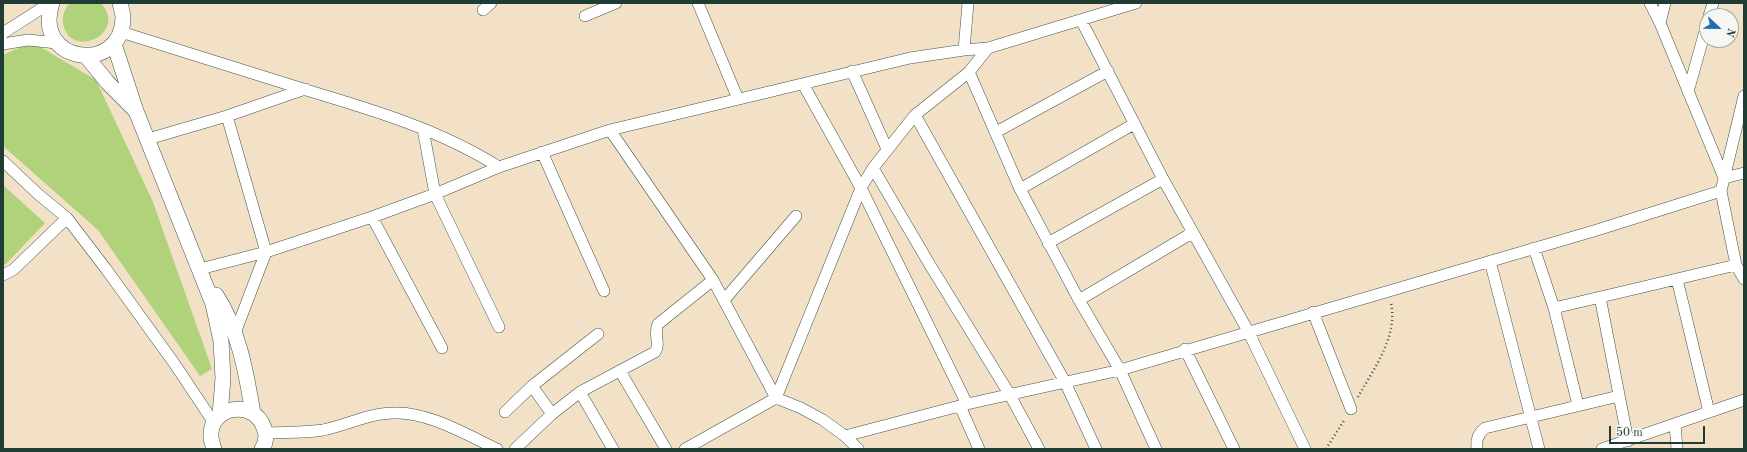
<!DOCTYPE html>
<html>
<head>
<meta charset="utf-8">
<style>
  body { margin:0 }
  #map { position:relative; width:1747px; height:452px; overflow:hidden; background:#f2e1c6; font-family:"Old Standard TT",serif }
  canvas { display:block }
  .frame { position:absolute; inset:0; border:4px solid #1f3d34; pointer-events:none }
  .north { position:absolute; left:1699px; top:8px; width:40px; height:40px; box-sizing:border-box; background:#f6f6f2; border:1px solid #a0aca6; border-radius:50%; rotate:112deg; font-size:11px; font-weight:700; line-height:16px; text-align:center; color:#1f3d34 }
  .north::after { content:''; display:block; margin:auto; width:14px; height:18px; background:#1f6fb2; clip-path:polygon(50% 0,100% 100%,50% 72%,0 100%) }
  .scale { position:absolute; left:1609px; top:426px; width:96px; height:18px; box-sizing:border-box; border:2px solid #1f3d34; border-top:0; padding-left:5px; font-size:12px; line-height:14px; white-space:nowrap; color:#1f3d34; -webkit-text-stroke:3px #f6f6f2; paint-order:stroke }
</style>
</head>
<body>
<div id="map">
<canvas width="1747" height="452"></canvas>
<div class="frame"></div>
<div class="north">N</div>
<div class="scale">50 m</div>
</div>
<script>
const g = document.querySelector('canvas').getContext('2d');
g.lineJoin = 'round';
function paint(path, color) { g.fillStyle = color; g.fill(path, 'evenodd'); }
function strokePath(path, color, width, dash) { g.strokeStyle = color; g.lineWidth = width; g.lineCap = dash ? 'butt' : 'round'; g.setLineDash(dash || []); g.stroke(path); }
paint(new Path2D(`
  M70 3H101C129 34 69 61 63 23 62 15 65 8 70 3Z
  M32 42 96 80 153 202 212 369 200 376 98 230 3 146V55Z
  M3 185 45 223 5 265 3 263Z`), '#afd27a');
const minor = new Path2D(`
  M698 3 738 99
  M1650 3 1660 23 1724 178 1744 173
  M483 10 491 3
  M585 16 616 3
  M1709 16 1713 3
  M1081 20 1163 179 1248 331 1305 449
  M1660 23 1665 3
  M121 32C181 51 242 70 303 89 370 109 439 129 499 167
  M3 33 50 3
  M3 44 28 40 57 43
  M964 50 968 3
  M852 71 887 149
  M969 72 1020 189 1079 300 1120 370 1156 449
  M803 84 861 188 967 404
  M1688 92 1707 24
  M1744 96 1721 191 1736 265 1744 279
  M915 115 1065 382 1096 449
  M227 116 266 252 235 333
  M423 129 435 194 499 327
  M610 130 713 280 776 398 801 408 823 420 845 436 858 449
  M996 132 1108 71
  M148 139 227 116 305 89
  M542 152 604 291
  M3 161 38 194 67 218 106 269 174 363 214 423
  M873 168 930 265 1010 395 1039 449
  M1020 189 1134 124
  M372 217 442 348
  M1048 243 1163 179
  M1534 248 1554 308 1578 405
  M1490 261 1539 449
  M200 269 266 252 372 217 435 194 499 167 610 130 910 58 964 50 988 48 1136 3
  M3 275 13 270 67 218
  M1677 279 1709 412
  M1600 297 1628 441
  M725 299 796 216
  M1079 300 1192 233
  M1554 308 1736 265
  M1313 312 1351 409
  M1185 349 1234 449
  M620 371 666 449
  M532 386 552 414
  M580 392 613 449
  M960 406 979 449
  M505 412 532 386 598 334
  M1675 424 1677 449
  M266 433C285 432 305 433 323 430 347 425 370 413 394 413 427 411 467 435 497 449
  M845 436 967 404 1120 370 1597 230 1721 191
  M515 449 552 414 580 392 655 352C661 344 653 334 658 324L713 280
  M685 449 776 398 861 188 873 168 915 115 969 72 988 48
  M1477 449C1476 439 1478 434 1485 428L1619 396
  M1602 449 1744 400`);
const secondary = new Path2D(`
  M52 3C32 64 122 75 123 18 123 13 121 8 120 3
  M114 44 136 111 213 304 221 341 223 378 220 415
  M86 56 108 83 134 109
  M216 295C239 330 246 372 253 413
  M214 449C213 445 211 441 211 437 209 406 254 398 264 428 267 435 266 443 262 449`);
strokePath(minor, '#3f564a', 12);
strokePath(secondary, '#3f564a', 16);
strokePath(new Path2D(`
  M1358 397C1374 368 1398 337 1391 303
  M1326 449 1345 419`), '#3f564a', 2.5, [1, 3]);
strokePath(minor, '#fff', 11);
strokePath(secondary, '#fff', 15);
</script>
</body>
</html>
